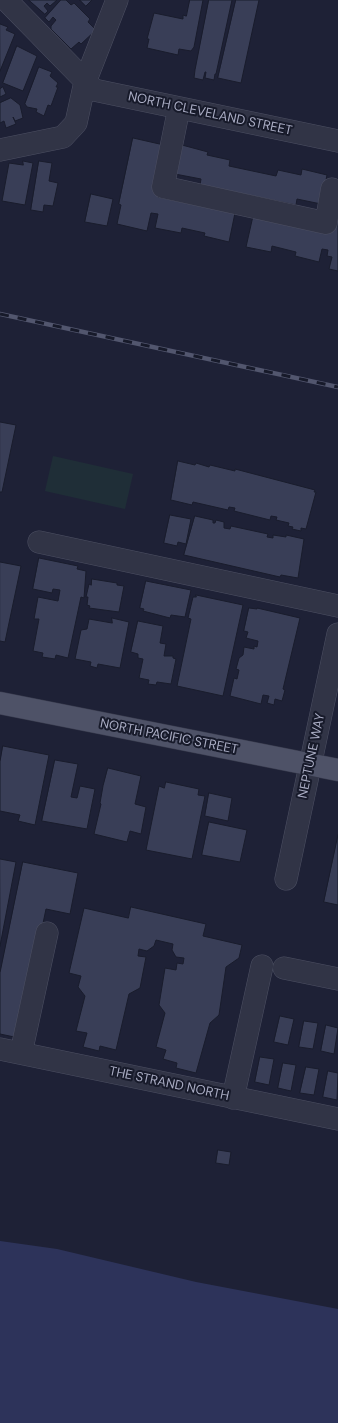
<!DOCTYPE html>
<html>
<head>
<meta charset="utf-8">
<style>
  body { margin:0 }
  canvas { display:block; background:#1e2136 }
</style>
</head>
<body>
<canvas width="338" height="1423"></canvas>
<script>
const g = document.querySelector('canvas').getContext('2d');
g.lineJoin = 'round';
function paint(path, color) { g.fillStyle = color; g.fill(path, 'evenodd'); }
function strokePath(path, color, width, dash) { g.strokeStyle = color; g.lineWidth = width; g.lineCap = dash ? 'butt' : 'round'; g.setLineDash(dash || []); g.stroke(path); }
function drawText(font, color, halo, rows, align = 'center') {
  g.font = font + ' "DM Sans",sans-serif'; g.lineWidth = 4; g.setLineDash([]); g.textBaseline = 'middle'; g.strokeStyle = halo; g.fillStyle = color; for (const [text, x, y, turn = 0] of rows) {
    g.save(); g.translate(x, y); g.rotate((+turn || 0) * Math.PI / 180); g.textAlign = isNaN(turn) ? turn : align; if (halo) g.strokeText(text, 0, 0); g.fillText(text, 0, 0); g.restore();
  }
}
paint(new Path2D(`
  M53 456 133 474 125 509 45 491Z`), '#1f2e37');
paint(new Path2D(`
  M0 1241 57 1249 196 1282 338 1309V1423H0Z`), '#2d335a');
const building = new Path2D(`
  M29 0H57L50 6 47 3 44 6 48 11 45 14Z
  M61 0H66L71 5 74 3 90 19 88 22 96 30 81 44 79 42 71 49 51 29V26L56 20 53 17 49 22 45 18Z
  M80 0H92L86 6Z
  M190 0H203L194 47 191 51 179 49 178 55 147 48 149 39H147L154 13 183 19V15L186 16Z
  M209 0H232L216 74H215L214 80 205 78 206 72H205L203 80 194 78 195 70Z
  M236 0H259L241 83 218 78Z
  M0 24 8 27 6 30 15 34 0 71Z
  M17 46 37 56 23 91 3 83Z
  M39 67 52 72 50 76 58 83 56 87H58L51 106 48 105 44 116 36 112 37 109 27 107 25 104Z
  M3 87 6 94 0 97V89Z
  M11 98 20 105 23 118 15 121 13 117 16 124 6 128 4 121 0 123V103Z
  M133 138 164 145 154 192 159 194 158 197 235 213 229 242 204 236 205 233 182 228 181 233 155 228 158 214 151 213 147 231 117 224 121 205 119 204Z
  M182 145 208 152 207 155 230 160 229 166 276 176 278 170 301 175 302 169 327 175 321 204 297 199 296 205 200 185 201 179 175 174Z
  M23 161 33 163 25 205 2 201 9 163 23 165Z
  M39 161 52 163 49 181 58 183 53 206 44 205 43 212 31 210Z
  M91 194 113 199 107 226 85 222Z
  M338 214V271L329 269 332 257 327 256 328 250 322 249 319 262 295 256 296 252 272 246 271 252 246 247 253 216 334 230Z
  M0 422 16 425 2 492H0Z
  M178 461 195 465 196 463 209 467 210 465 235 471V469L315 490 314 492H316L306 529 301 528V531L292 529 293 527 288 526 289 523 276 520 277 517 271 516 270 520 234 511 235 508 229 507 228 510 193 502 192 505 171 500Z
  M170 515 191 519 186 544 178 542 177 546 164 543Z
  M195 516 213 520V523H215L216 520 224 522V528L230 529 231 526 268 534 267 537 273 538V535L286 537V535L304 539 298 578 281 575 280 577 184 555Z
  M39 558 78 566 77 569 86 571 84 598 81 597 68 658 56 655 55 659 42 657 43 653 33 651 39 619H34L38 597 58 601 60 590 53 589 52 593 33 589Z
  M0 562 21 566 5 642 0 641Z
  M92 579 117 583V585L124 586 119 612 89 608 90 606 87 605 88 597H86L89 584 91 585Z
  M146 581 191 590 185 617 171 615 170 618 143 611 144 609 140 608Z
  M196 595 243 605 223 696 177 686 191 619 188 618 193 597H196Z
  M249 608 257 609V608L300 618 283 689 285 690 282 701 275 699 274 705 267 703 269 696 263 695 261 704 230 696 234 678 237 679 239 670 236 669 239 658 243 655 244 647 254 649V646L257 647 258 641 246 638 248 632 244 631Z
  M112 618 129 622 120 668 98 664 97 668 90 666 91 662 75 659 81 630 87 629 89 619 112 623Z
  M138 621 163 626 160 643 166 644 164 656H173V658L176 659 171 684 157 682 156 685 148 684 149 680 139 678 143 659 138 658V654L131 652Z
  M3 746 49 755 35 825 18 821 20 815 0 811V762Z
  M55 760 78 764 71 797 77 798 80 786 95 789 87 829 42 821Z
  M108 768 141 776 135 804 146 807 141 834 130 831 127 842 94 834 101 804 100 803 103 786Z
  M166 782 199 789 198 795 205 796 192 859 146 850 159 786 164 788Z
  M209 793 232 798 228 821 205 816Z
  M209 822 247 830 240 862 202 855Z
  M338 835V905L324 902Z
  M0 859 16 862 0 946Z
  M23 862 78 873 70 914 46 909 19 1038 0 1034V973Z
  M131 907 206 924 203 936 242 945 239 958 226 967 219 1015 210 1023 196 1073 176 1068 177 1063 163 1059 166 1050 156 1047 165 1013 159 1005 165 968 176 970 177 963 183 964 184 958 176 957 172 950 173 944 156 940 154 946 147 951 139 949 138 956 146 957 140 988 129 994 116 1050 100 1046 99 1051 83 1047 87 1033 76 1031 85 996 78 987 81 976 69 973 84 908 128 918Z
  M280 1016 294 1019 288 1045 274 1042Z
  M304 1021 318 1023 313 1049 299 1047Z
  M326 1025 338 1028 334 1054 321 1051Z
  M260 1057 274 1059 269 1085 255 1082Z
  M283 1063 296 1065 291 1091 278 1088Z
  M306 1067 319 1069 314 1095 300 1093Z
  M328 1071 338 1073 337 1100 323 1097Z
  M218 1150 231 1152 229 1165 216 1163Z`);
paint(building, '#393e57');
strokePath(building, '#191c2c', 1);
const minor = new Path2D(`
  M6 0 94 90 338 141
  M179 108 163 187 326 223 332 189
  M0 150 63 137 76 123 85 82 117 0
  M39 542 338 606
  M286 879 338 634
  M284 968 338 979
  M0 1049 338 1119
  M21 1053 47 933
  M233 1098 262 966`);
const major = new Path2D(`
  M0 703 338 770`);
strokePath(minor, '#4c4f62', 23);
strokePath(major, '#383b4d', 23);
strokePath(minor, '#313446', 22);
strokePath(major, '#4e5267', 22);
const rail = new Path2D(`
  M0 314 338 387`);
strokePath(rail, '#52566e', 4.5);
strokePath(rail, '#171a2a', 3, [9]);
drawText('13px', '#aaadc4', '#171a2a', [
  ["NORTH CLEVELAND STREET",210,114,12],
  ["NORTH PACIFIC STREET",169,737,11],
  ["NEPTUNE WAY",312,756,-78],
  ["THE STRAND NORTH",169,1084,12]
]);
</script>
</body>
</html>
